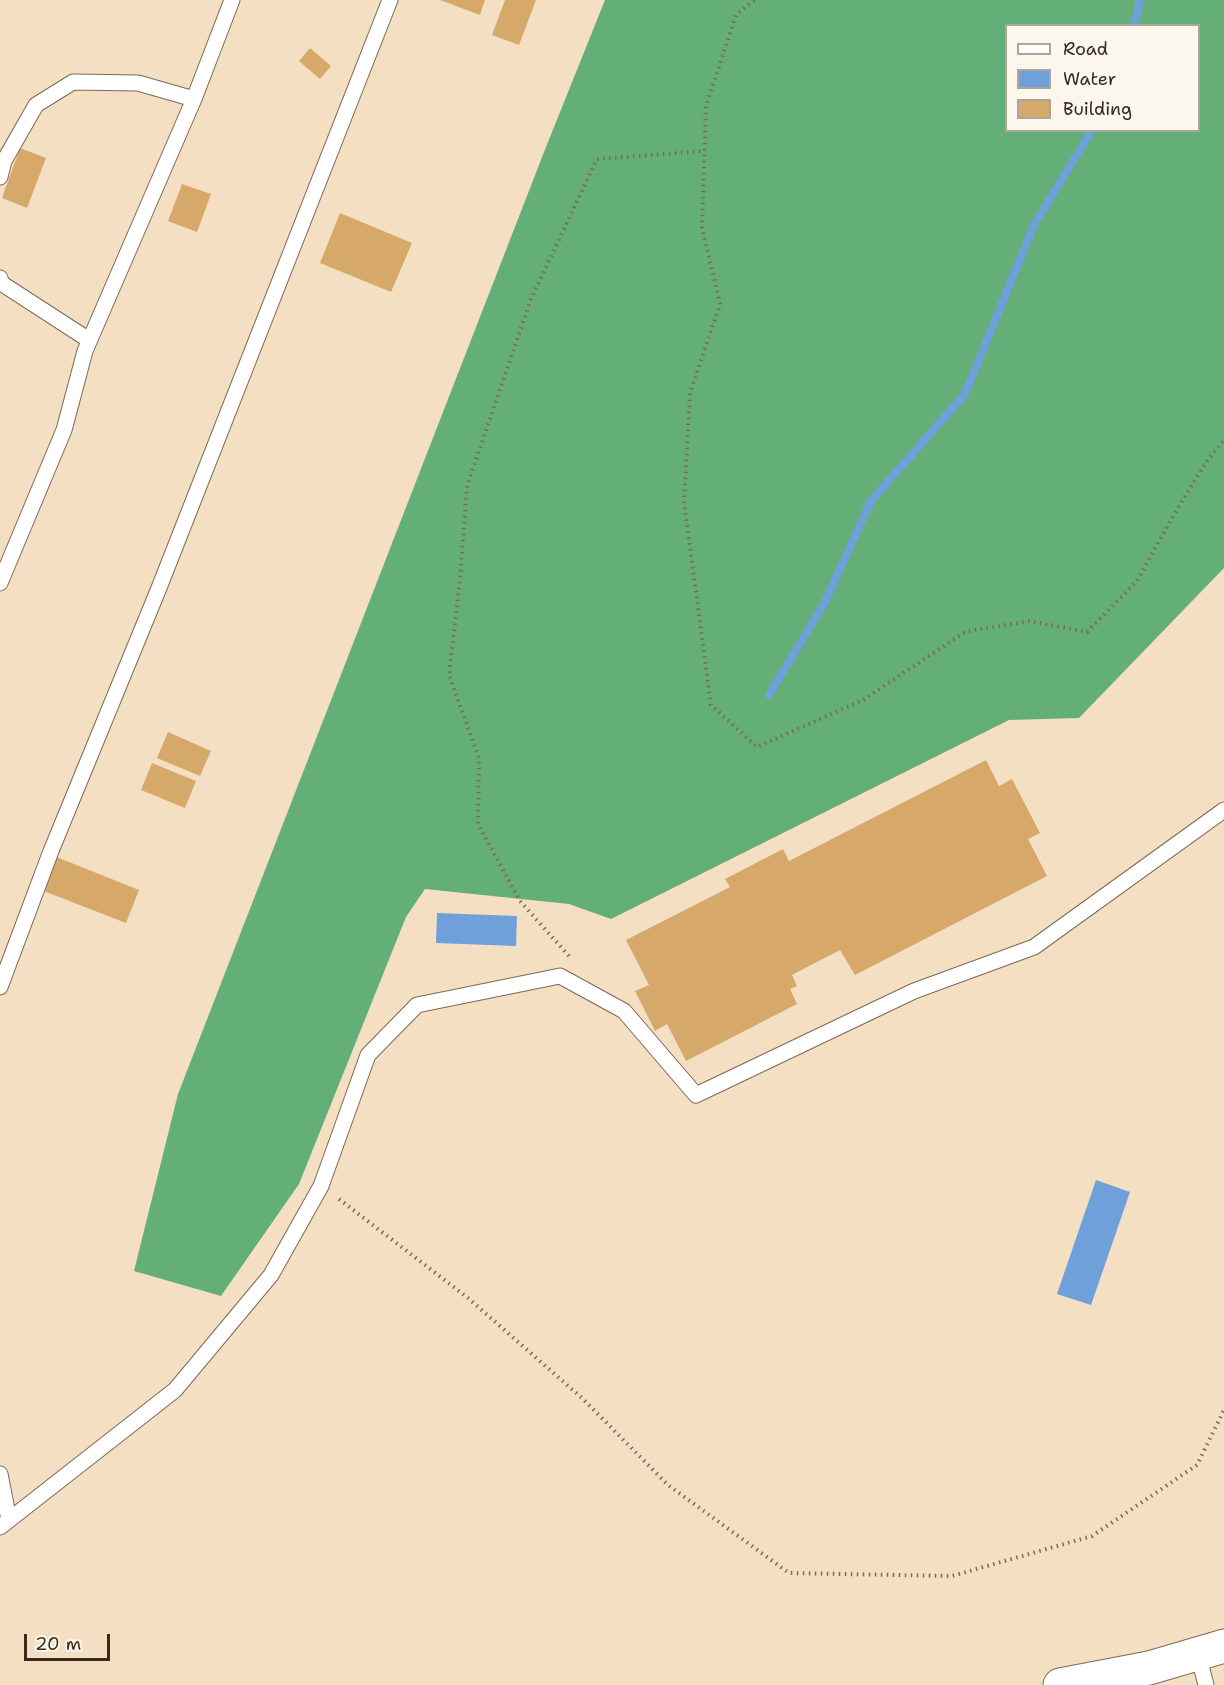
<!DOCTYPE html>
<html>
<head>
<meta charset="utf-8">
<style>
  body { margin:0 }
  #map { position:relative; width:1224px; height:1685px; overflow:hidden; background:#f4dfc3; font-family:"Shantell Sans",sans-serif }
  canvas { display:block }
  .legend { position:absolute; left:1005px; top:24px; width:195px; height:108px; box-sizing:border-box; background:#fbf7ec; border:2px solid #aea59a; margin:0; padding:8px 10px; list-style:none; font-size:18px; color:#3b2a1e }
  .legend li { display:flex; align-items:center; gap:12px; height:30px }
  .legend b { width:30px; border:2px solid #aea59a }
  .scale { position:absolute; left:24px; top:1634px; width:86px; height:27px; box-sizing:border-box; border:3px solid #3b2a1e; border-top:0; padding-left:8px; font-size:18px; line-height:21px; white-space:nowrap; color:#3b2a1e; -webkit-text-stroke:4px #fbf7ec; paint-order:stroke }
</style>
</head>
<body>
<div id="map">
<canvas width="1224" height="1685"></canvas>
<ul class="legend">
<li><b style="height:8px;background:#fff"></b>Road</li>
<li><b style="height:16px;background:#6fa0da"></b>Water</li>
<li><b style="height:16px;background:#d6a96b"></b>Building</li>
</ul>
<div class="scale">20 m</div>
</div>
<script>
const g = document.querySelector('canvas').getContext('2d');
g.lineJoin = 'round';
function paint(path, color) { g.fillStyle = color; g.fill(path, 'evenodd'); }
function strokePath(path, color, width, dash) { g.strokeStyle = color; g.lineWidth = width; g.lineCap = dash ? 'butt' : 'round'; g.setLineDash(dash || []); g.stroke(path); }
paint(new Path2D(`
  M605 0H1224V568L1079 718 1009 720 611 919 569 904 425 889 406 917 299 1184 221 1296 134 1271 178 1094 546 147ZM1006 26H1198V130H1006Z`), '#64af77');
paint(new Path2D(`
  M437 913 517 916 516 946 436 943Z
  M1096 1180 1130 1192 1091 1305 1057 1294Z`), '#6fa0da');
strokePath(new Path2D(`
  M1134 26 1140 0
  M769 695 825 602 871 501 965 394 1034 225 1092 130`), '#6fa0da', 8);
paint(new Path2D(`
  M440 0H485L480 15Z
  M505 0H536L519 45 492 35Z
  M310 48 331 66 320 79 299 61Z
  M20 148 46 158 27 208 2 198Z
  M182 184 211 194 197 232 168 221Z
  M340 213 412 243 391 292 320 263Z
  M168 732 211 751 200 776 157 758Z
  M986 760 999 786 1012 779 1040 833 1028 839 1047 876 855 975 840 950 792 975 797 986 790 989 797 1004 686 1061 667 1024 655 1031 635 991 649 985 626 940 730 887 725 879 783 849 789 861Z
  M152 763 196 781 185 808 141 790Z
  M54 856 139 890 126 923 41 890Z`), '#d6a96b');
const lane = new Path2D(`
  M0 177 4 161 36 105 73 82 138 83 194 99
  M0 278 1 283 89 340
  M0 583 64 430 85 351 194 99 232 0
  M0 987 51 851 159 588 390 0
  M0 1474 9 1520
  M0 1527 175 1390 271 1275 321 1186 368 1055 417 1005 560 976 624 1011 696 1095 914 991 1034 947 1224 810
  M1198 1654 1206 1685`);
const primary = new Path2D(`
  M1060 1685 1149 1668 1224 1646`);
strokePath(lane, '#7c6958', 17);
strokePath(primary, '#7c6958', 35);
strokePath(new Path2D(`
  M754 0 736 15 706 106 702 228 720 304 690 393 684 502 711 705 757 747 863 700 965 632 1029 621 1087 632 1137 581 1176 511 1207 461 1224 440
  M569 956 520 901 478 824 479 758 449 675 460 579 467 486 531 299 597 159 705 151
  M339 1199 468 1298 583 1399 668 1485 789 1573 952 1576 1092 1536 1197 1465 1224 1410`), '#7c6958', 4, [1.5, 4.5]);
strokePath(lane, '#fff', 15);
strokePath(primary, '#fff', 33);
</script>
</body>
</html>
